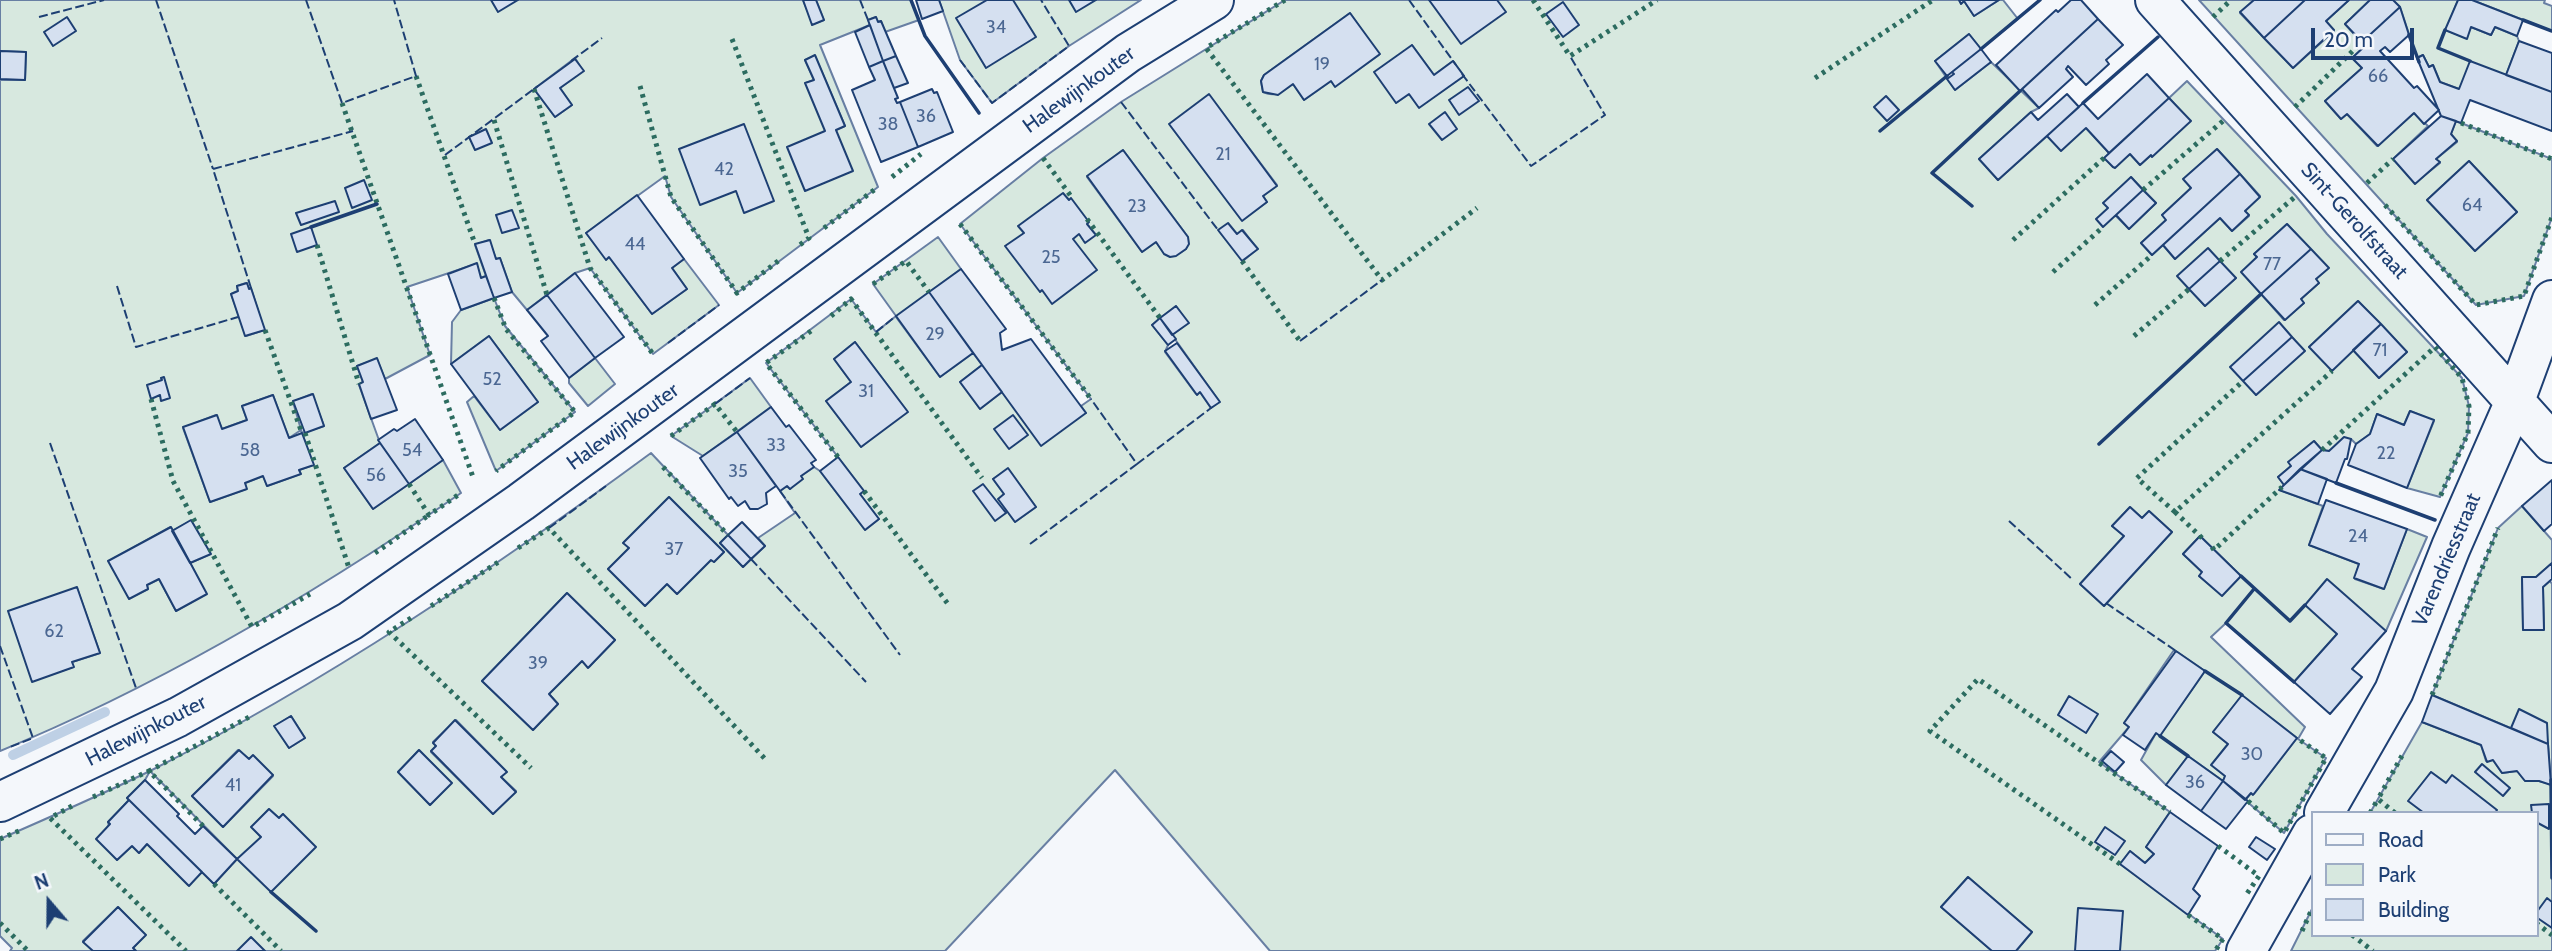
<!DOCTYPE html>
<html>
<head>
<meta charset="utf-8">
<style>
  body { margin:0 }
  #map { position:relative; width:2552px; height:951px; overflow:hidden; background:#f4f7fb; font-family:Cabin,sans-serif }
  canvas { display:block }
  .legend { position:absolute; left:2311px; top:811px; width:228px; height:126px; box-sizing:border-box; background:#f4f7fb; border:2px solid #9eadc5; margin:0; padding:9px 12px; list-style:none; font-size:21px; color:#1d3f73 }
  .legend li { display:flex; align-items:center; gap:14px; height:35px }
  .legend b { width:35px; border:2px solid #9eadc5 }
  .north { position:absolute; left:14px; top:867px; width:70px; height:70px; -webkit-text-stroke:5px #f4f7fb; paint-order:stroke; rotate:340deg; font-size:19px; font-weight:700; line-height:28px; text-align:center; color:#1d3f73 }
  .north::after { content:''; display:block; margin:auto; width:24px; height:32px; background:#1d3f73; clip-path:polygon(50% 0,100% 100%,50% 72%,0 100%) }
  .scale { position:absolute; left:2311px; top:28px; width:103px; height:32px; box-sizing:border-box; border:4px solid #1d3f73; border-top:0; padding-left:9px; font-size:21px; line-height:24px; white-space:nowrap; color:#1d3f73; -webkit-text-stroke:5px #f4f7fb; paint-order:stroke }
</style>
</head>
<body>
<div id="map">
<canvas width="2552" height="951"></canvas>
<ul class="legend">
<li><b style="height:9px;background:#f4f7fb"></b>Road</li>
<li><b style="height:19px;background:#d7e8df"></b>Park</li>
<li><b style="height:19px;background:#d5e0f0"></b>Building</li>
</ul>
<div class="north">N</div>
<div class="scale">20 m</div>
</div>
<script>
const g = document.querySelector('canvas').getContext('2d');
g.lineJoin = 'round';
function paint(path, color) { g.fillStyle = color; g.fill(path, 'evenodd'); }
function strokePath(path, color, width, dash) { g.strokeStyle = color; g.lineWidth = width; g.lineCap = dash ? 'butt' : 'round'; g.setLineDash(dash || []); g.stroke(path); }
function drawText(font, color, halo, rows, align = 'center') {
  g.font = font + ' Cabin,sans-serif'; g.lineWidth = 5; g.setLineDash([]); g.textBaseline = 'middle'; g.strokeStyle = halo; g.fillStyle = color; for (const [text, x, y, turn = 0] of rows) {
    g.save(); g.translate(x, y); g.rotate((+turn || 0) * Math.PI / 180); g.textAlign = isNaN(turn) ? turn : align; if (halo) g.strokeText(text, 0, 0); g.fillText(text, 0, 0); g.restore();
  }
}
const green = new Path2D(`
  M0 0H803L813 24 824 20 816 0H911L919 20 885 32 881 21 878 22 876 17 868 20 870 25 820 45 878 187 737 293 671 197 665 176 586 233 606 259 609 257 652 314 687 289 672 268 684 259 719 305 653 354 590 268 575 273 527 310 512 292 500 258 496 259 489 240 475 245 486 276 481 278 476 264 407 287 430 355 385 379 377 359 357 366 363 382 359 385 380 443 344 468 373 509 443 460 461 493C316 593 163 684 0 751V80H25L26 52 0 51ZM815 56 845 126 836 130 806 83 814 80 805 60ZM575 58 583 71 560 88 572 105 555 117 534 89ZM246 283 249 289 251 288 264 330 246 336 231 294 238 291 237 286ZM312 394 324 426 302 433 293 402ZM273 395 289 438 301 430 313 465 299 470 300 474 267 486 263 476 245 483 246 489 210 502 183 428 216 415 222 429 247 420 242 406ZM191 521 210 554 190 563 206 594 176 611 159 579 147 585 148 589 129 598 109 561 170 527 172 531ZM77 588 100 653 72 662 73 667 32 681Z
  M939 0H1141L1069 46 992 103 960 60Z
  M1285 0H1959L1961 3 1964 1 1974 16 1999 0H2003L2018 19 1981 49 1969 34 1935 61 1955 90 1991 62 2039 108 2031 112 1979 159 1998 180 2047 136 2086 128 2109 153 2105 158 2113 167 2130 154 2140 165 2190 121 2169 98 2187 81 2296 196 2327 234 2462 378 2469 406 2468 433 2440 497 2407 488 2434 421 2410 411 2404 425 2377 414 2370 434 2356 444 2351 439 2329 451 2322 450 2314 441 2289 462 2291 466 2278 477 2284 485 2280 490 2323 506 2309 545 2359 564 2355 579 2384 589 2407 529 2427 537 2386 631 2337 634 2294 682 2226 623 2211 637 2305 727 2298 739 2326 758 2284 833 2245 800 2251 793 2254 794 2297 738 2242 696 2213 732 2228 744 2212 765 2225 776 2223 781 2188 756 2166 785 2141 760 2156 733 2160 735 2205 671 2174 650 2124 723 2129 727 2099 762 2170 812 2146 847 2154 854 2145 863 2130 851 2120 864 2223 939 2215 951H2016L2032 932 1968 877 1941 907 1992 951H1270L1115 770 945 951H136L133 948 145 935 118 907 83 941 93 951H10L12 948 0 936V839C50 817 101 795 150 771 326 682 492 570 651 453L728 535 720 543 743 567 765 546 758 538 795 513 780 491 787 486 790 489 801 476 814 467 820 471 865 530 879 519 860 494 864 491 766 363 851 299 876 332 896 316 873 284 938 237 961 269 896 317 940 377 973 353 982 365 960 382 980 409 1002 392 1086 413 1081 406 1091 399 960 224 1043 158 1121 102ZM1350 13 1379 55 1335 86 1331 81 1304 100 1293 84C1282 91 1276 98 1263 92L1261 81 1264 75ZM1412 45 1434 75 1453 61 1464 76 1419 107 1409 94 1396 103ZM1209 95 1277 185 1263 196 1267 202 1242 220 1170 125ZM2217 149 2260 196 2245 211 2249 216 2232 231 2220 218 2175 259 2163 245 2152 255 2141 243 2166 220 2162 215 2191 188 2184 179ZM1123 150 1188 237 1186 249C1169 261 1167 257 1156 242L1142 252 1087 177ZM2131 177 2156 203 2129 229 2108 208ZM2287 224 2328 268 2316 279 2319 283 2301 299 2304 303 2284 320 2242 272 2257 257 2254 254ZM1243 230 1257 249 1243 261 1219 231 1237 234ZM2178 276 2236 278 2205 306ZM2358 301 2407 352 2379 378 2353 350 2309 347ZM1176 306 1188 323 1172 335 1219 401 1211 408 1200 392 1196 394 1165 352 1168 345 1152 325ZM2279 323 2304 351 2256 395ZM855 342 907 411 861 447 826 401 851 382 834 359ZM1008 469 1036 507 1015 522 999 499 1004 494 993 479ZM669 497 724 552 714 562 711 560 677 594 667 584 645 606 608 569 629 548 624 542ZM2130 507 2142 518 2149 511 2172 532 2104 606 2080 584 2124 536 2112 526ZM2200 536 2241 576 2222 595 2199 576 2202 572 2183 554ZM567 593 615 640 589 667 582 661 549 694 558 704 533 730 482 681ZM291 716 305 738 289 748 275 726ZM456 720 506 771 501 777 516 791 493 814 431 752 436 746 433 742ZM238 750 249 759 253 756 273 776 223 827 192 796ZM419 750 451 783 430 805 398 772ZM150 771 237 859 214 884 202 872 188 885 147 844 139 853 132 846 117 860 108 822 129 800 127 798 145 780ZM269 809 279 818 283 814 271 891 261 837 252 827Z
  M2199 0H2254L2240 13 2293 68 2334 31 2326 21 2349 0H2370L2345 24 2365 46 2352 58 2362 68 2325 101 2341 119 2347 114 2377 146 2414 113 2428 126 2393 159 2415 183 2440 163 2436 159 2457 142 2451 134 2456 121 2552 159V217L2524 296 2476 305ZM2469 161 2517 212 2475 251 2427 200Z
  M2393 0H2458L2446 30 2466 38 2471 27 2491 35 2495 27 2517 36 2519 41 2506 75 2459 89 2440 82 2433 65 2429 67 2423 55 2417 58 2400 7Z
  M2472 0H2545L2544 3 2552 6V31Z
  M494 298 505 326 575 412 496 471 467 402 474 396 500 430 538 402 489 336 451 364 452 322 461 310Z
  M595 358 615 384 588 406 569 383V378Z
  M750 378 771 407 703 456 671 436Z
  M2522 506 2552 540V563L2536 577 2522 578 2523 630 2544 629 2543 587 2550 581 2552 584V951H2291L2312 909V935H2536V813H2495L2452 776 2446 783 2431 772 2409 801 2424 813H2370L2422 722 2481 745 2486 761 2493 760 2502 773 2517 771 2525 781H2539L2551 784 2548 744 2432 695 2498 528Z`);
paint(green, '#d7e8df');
strokePath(green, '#687fa3', 2);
strokePath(new Path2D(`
  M13 755 105 712`), '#bed0e5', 10);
const building = new Path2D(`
  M491 0H518L498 12Z
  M803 0H816L824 20 812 25Z
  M916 0H939L943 11 922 19Z
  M987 0H1013L1036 37 986 68 956 18Z
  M1069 0H1096L1076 12Z
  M1429 0H1497L1506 12 1461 44Z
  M1959 0H1999L1974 16 1964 1 1961 4Z
  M2071 0H2081L2098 19 2020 91 1996 65 2056 10 2058 12Z
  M2254 0H2305L2264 38 2240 12Z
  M2305 0H2349L2326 21 2334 30 2293 68 2264 38Z
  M2370 0H2393L2400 7 2362 42 2345 24Z
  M2458 0H2472L2523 20 2517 36 2495 27 2491 35 2471 27 2467 39 2445 30Z
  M1563 2 1579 25 1563 37 1546 14Z
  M2400 7 2409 35 2390 52 2385 47 2380 51 2414 88 2417 86 2439 110 2424 124 2414 113 2378 146 2347 114 2341 119 2325 101 2362 68 2352 58 2365 46 2362 42Z
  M1350 13 1380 54 1335 87 1331 81 1304 100 1293 84 1278 95 1263 92 1261 81 1264 75Z
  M67 17 76 31 53 46 44 32Z
  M876 17 878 22 881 21 896 56 883 61 868 20Z
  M2098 19 2123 45 2106 60 2109 64 2086 85 2068 66 2066 69 2073 77 2039 108 2022 89Z
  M870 25 883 61 869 67 855 32Z
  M1969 34 1981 49 1947 76 1935 61Z
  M2519 41 2552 53V92L2506 75Z
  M1412 45 1434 75 1453 61 1464 76 1419 108 1409 94 1396 103 1374 72Z
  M1981 49 1991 62 1955 90 1947 79 1954 74 1952 72Z
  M0 51 26 52 25 80 0 79Z
  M815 55 845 126 836 130 853 171 805 191 787 147 825 131 805 83 814 80 805 60Z
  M2423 55 2429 67 2433 65 2440 82 2459 89 2470 61 2552 92V131L2470 100 2461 123 2441 116 2417 58Z
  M896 56 908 83 894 88 883 61Z
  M575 59 584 71 560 88 572 105 555 117 534 89Z
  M883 61 898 98 895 99 897 103 900 102 918 147 881 162 852 90 875 80 869 67Z
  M2147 74 2169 98 2109 153 2086 128 2061 151 2047 136 2083 103 2098 119Z
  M1468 87 1479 101 1459 115 1449 100Z
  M932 89 934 93 937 92 953 132 918 147 900 102Z
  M1209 94 1277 186 1263 196 1267 202 1242 221 1169 124Z
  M2067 94 2079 107 1998 180 1979 159 2031 112 2038 120Z
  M1886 96 1899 110 1887 121 1874 107Z
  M2169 98 2191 121 2152 157 2151 155 2140 165 2130 154 2115 168 2113 167 2104 158Z
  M1445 112 1457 129 1442 140 1429 124Z
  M2441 116 2456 121 2451 134 2457 141 2436 159 2440 162 2415 184 2393 159Z
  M744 124 774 201 744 213 736 191 700 205 679 149Z
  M486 129 492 143 475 150 469 137Z
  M2217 149 2240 174 2152 255 2141 243 2166 220 2162 215 2191 188 2183 179Z
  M1123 150 1188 237 1189 244 1186 249 1176 256 1170 257 1164 254 1156 242 1142 252 1087 176Z
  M2469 161 2517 212 2475 251 2427 200Z
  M2240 174 2260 197 2245 211 2249 215 2232 231 2220 218 2175 259 2163 245Z
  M2131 177 2143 190 2103 227 2096 219 2108 208 2103 203Z
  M364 180 372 200 352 208 345 188Z
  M2143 190 2156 203 2129 229 2116 215Z
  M1063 193 1069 200 1071 198 1089 222 1087 224 1096 235 1085 243 1079 234 1073 239 1097 270 1052 304 1042 290 1040 292 1005 246 1024 233 1018 226Z
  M637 195 684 259 672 268 687 289 652 314 609 257 606 260 586 233Z
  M335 201 339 212 301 225 296 213Z
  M512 210 519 228 502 233 496 215Z
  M1228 223 1237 234 1242 230 1258 249 1242 261 1218 230Z
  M2287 224 2311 249 2261 294 2241 272 2257 257 2254 254Z
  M311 227 317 245 297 252 291 234Z
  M490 240 496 259 500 258 512 292 494 298 475 244Z
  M2208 248 2220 261 2189 289 2177 276Z
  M2311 249 2329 268 2316 279 2319 283 2301 299 2304 303 2285 320 2261 294Z
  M2220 261 2236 278 2205 306 2189 289Z
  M477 263 481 278 486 276 494 298 461 310 448 274Z
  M961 269 1006 329 1000 333 1002 350 1031 339 1086 413 1041 446 929 292Z
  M575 273 624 337 595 358 547 295Z
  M247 283 249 289 251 288 265 330 245 336 231 294 238 291 237 286Z
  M929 292 973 353 940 377 896 316Z
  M547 295 595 358 569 378 541 341 548 336 527 310Z
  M2358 301 2381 324 2332 371 2309 347Z
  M1176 306 1189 323 1172 335 1160 318Z
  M1160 318 1176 339 1168 345 1152 325Z
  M2279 322 2292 337 2243 381 2230 367Z
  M2381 324 2407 352 2379 378 2353 350Z
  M489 336 538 402 500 430 451 364Z
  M2292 337 2305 351 2256 395 2243 381Z
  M855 342 908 412 861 447 826 401 851 382 834 359Z
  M1177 343 1220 402 1211 408 1200 392 1197 395 1165 351Z
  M377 358 397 410 371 419 359 384 363 382 357 366Z
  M982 365 1002 392 980 409 960 382Z
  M164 377 170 398 161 401 160 395 151 399 147 385 162 380 161 378Z
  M313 394 324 426 305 433 293 401Z
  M273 395 289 438 302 433 314 465 299 470 301 474 267 486 263 476 245 483 247 489 210 502 183 427 217 415 222 429 247 420 242 406Z
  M771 407 786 427 789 425 816 460 811 463 814 467 801 476 803 479 790 489 787 486 780 491 737 432Z
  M2410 411 2434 420 2407 488 2348 465 2356 444 2370 434 2377 414 2404 425Z
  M1013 415 1028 435 1009 449 994 429Z
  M415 419 443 460 409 484 378 440 394 429 397 431Z
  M737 432 776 486 766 493 767 504 758 509H750L745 501 738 506 731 497 729 499 700 458Z
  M2344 437 2351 439 2347 459H2345L2336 483 2300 469 2322 450 2329 451Z
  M2314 441 2322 450 2284 485 2278 477 2291 466 2288 462Z
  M380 443 409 484 373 509 344 468Z
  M838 457 864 491 860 494 879 519 865 530 820 471Z
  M1008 468 1036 507 1015 522 998 499 1004 494 993 479Z
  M2300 469 2327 479 2318 504 2279 490Z
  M2552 480V524L2544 531 2522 506Z
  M983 484 1006 513 995 521 973 491Z
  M669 497 724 552 714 562 711 560 677 594 667 584 645 606 608 569 629 548 623 543Z
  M2326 500 2407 529 2384 589 2354 578 2359 564 2309 545Z
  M2130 507 2142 518 2149 511 2172 532 2104 606 2080 584 2124 536 2112 526Z
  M191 520 211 554 190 563 172 531Z
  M742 522 765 546 751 559 728 535Z
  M171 527 207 594 176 611 159 579 147 585 148 589 129 599 108 561Z
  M728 535 751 559 743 567 720 543Z
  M2200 536 2241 576 2222 596 2199 576 2202 572 2183 554Z
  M2552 563V579L2543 587 2544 630H2523L2522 577H2536Z
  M2327 579 2386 631 2352 669 2362 677 2330 714 2294 682 2337 634 2305 605Z
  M77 587 100 653 72 662 74 667 32 682 8 611Z
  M567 593 615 640 588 668 582 661 549 694 558 704 533 730 482 681Z
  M2176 651 2205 671 2160 736 2156 733 2145 750 2123 735 2129 727 2124 723Z
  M2242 695 2297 738 2253 795 2251 793 2245 800 2223 781 2225 776 2211 765 2228 744 2213 732Z
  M2432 695 2548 744 2551 785 2539 781H2525L2517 771 2502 773 2493 760 2487 762 2481 745 2422 722Z
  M2069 696 2098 714 2086 733 2058 715Z
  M2519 709 2547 723 2548 744 2511 728Z
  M291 716 305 738 289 748 274 726Z
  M455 720 507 772 501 777 516 792 493 814 431 751 436 746 433 743Z
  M239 750 249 759 253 755 273 775 223 827 192 796Z
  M419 750 452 783 430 805 398 772Z
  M2111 751 2124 762 2115 772 2102 761Z
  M2188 756 2223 781 2201 811 2166 785Z
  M2482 764 2510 788 2503 796 2475 772Z
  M2431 772 2446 783 2452 775 2497 810 2495 813H2424L2408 801Z
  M145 780 179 814 177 816 195 834 203 826 237 859 214 884 127 798Z
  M2223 781 2248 801 2226 829 2201 811Z
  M129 800 202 872 189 886 147 844 139 853 132 846 117 860 96 839 110 824 108 822Z
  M2549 804V829L2536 822V813H2532L2531 805Z
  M269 809 279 818 283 814 316 847 271 892 237 859 261 837 251 827Z
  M2170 812 2218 846 2193 889 2200 896 2188 915 2120 864 2130 851 2145 863 2154 854 2146 847Z
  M2105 827 2125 841 2115 855 2095 842Z
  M2256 837 2275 849 2267 860 2249 847Z
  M1968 877 2032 932 2016 951H1992L1941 907Z
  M2547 898 2552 902V928L2536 917V913Z
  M118 907 146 935 133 948 136 951H93L83 942Z
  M2078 908 2123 911 2120 951H2075Z
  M251 937 265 951H237Z`);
paint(building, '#d5e0f0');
strokePath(building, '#1d3f73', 2);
const minor = new Path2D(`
  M2155 0 2552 443
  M0 802 178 717 350 621 521 502 1128 53 1214 0
  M2324 813 2394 691 2451 547 2515 401 2552 300
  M2246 951 2312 834`);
strokePath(minor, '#1d3f73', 42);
strokePath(minor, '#f4f7fb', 38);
strokePath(new Path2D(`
  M1285 0 1206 48 1382 280 1477 208
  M1533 0 1570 56 1657 0
  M2213 17 2231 0
  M732 39 809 238 797 247
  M416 76 475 244
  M1815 78 1933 0
  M640 86 671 197 737 293 782 258
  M534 89 590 268 653 354
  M342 103 474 480
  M2295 107 2362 42
  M494 120 547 295
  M2461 123 2552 159
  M1043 158 1073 199
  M892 177 921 154
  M2367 183 2393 159
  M2143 190 2224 120
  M2385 205 2476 305 2524 296 2552 217
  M1087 219 1160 318
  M960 224 1091 399
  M824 228 878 187
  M2013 240 2104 158
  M317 245 359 384
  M1242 261 1300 341
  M2220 261 2296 196
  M2053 272 2103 227
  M873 284 906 261 929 292
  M494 298 506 329 575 412 496 471
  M2095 305 2152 255
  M831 316 851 299 982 478
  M265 330 302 433
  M811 331 766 363 838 457
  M2134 336 2189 289
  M151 399 173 481 252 627 310 594
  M305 433 349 568
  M671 436 715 404 737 432
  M2322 450 2435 347 2462 378 2469 406 2468 433 2440 497
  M663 467 728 535
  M409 484 429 515 461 493
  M864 491 948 604
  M2175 512 2137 478 2243 381
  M2202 538 2175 512 2332 371
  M2212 547 2214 550 2282 487
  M518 548 549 528 767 761
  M375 553 429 515
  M431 606 500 561
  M411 618 389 632 531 768
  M2432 695 2498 528
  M93 797 149 771
  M2248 801 2284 833 2326 758 2297 738
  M72 806 50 818 186 951
  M2370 813 2378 799
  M2395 813 2378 799 2404 752
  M203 826 149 771 251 716
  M0 839 21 830
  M2218 846 2259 876 2246 895
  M2120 864 1930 731 1978 679 2170 812
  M214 884 281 951
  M2188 915 2223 939 2215 951
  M0 923 28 951
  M2536 923 2552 935
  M2302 931 2312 909
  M2352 935 2373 951`), '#2c6c60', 5, [3.5, 5]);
strokePath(new Path2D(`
  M156 0 213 169
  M306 0 342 103 416 76 394 0
  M860 0 868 20
  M1409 0 1456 65
  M39 17 104 0
  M960 60 992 103 1069 46 1041 0
  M571 61 602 38
  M1462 74 1531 166 1605 115 1570 56
  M1121 102 1218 230
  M445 155 538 86
  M117 286 136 347 238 317
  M251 288 213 169 353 131
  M876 332 896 316
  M1300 341 1382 280
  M668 343 719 305
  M715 404 750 378
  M50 443 136 688
  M1137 464 1211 408
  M780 491 900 655
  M2009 521 2073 580
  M549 528 606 486
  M1030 544 1137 464 1091 399
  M751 559 866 682
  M2106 603 2176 651
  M0 646 33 738 10 747`), '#1d3f73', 2, [9, 3.5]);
strokePath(new Path2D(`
  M911 0 925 36 979 113
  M2523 20 2552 31
  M2445 30 2438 48 2470 61
  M2409 35 2419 62
  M1981 49 2040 0
  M2083 103 2158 37
  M1880 131 1947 76
  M1972 206 1932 173 2020 91
  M311 227 377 204
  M2099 444 2261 294
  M2336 483 2435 520
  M2241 576 2290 621 2305 605
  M2254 589 2226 623 2294 682
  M2205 671 2242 695
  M2160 736 2188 756
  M2551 780 2552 878
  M271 892 316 931`), '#1d3f73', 3.5);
drawText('18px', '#4b6792', null, [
  ["34",996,28],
  ["19",1322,65],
  ["66",2378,77],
  ["36",926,117],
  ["38",888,125],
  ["21",1223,155],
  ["42",724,170],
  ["64",2472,206],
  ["23",1137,207],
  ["44",635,245],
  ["25",1051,258],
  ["77",2272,265],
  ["29",935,335],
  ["71",2380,351],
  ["52",492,380],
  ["31",866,392],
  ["33",776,446],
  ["58",250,451],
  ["54",412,451],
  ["22",2386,454],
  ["35",738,472],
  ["56",376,476],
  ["24",2358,537],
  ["37",674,550],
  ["62",54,632],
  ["39",538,664],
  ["30",2252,755],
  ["36",2195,783],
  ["41",233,786]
]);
drawText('21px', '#1d3f73', '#f4f7fb', [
  ["Halewijnkouter",1079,90,-36],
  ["Sint-Gerolfstraat",2354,221,48],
  ["Halewijnkouter",623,427,-36],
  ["Varendriesstraat",2447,560,-67],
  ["Halewijnkouter",146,731,-27]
]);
</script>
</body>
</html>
